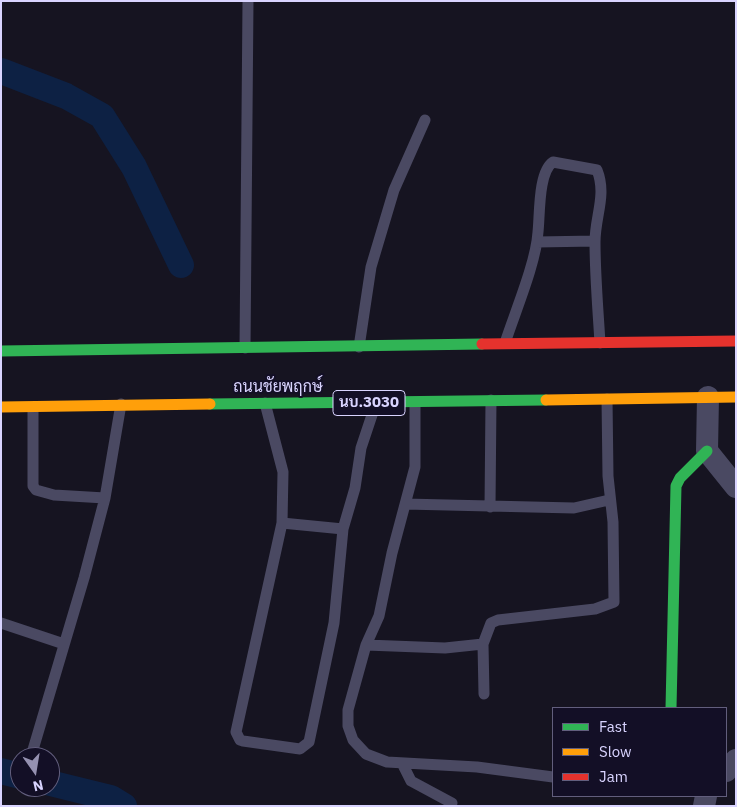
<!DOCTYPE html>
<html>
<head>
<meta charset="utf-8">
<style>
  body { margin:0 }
  #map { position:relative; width:737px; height:807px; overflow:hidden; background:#161421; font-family:"IBM Plex Sans",sans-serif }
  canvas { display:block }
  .frame { position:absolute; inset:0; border:2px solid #d9d4ff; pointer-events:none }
  .legend { position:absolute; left:552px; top:707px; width:175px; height:90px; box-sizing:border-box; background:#130f26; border:1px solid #625e7d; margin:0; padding:6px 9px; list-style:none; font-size:15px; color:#d9d4ff }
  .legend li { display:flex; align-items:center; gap:10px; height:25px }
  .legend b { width:25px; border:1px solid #625e7d }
  .north { position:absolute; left:10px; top:747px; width:50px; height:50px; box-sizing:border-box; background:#130f26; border:1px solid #625e7d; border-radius:50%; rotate:167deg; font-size:14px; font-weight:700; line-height:20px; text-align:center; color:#d9d4ff }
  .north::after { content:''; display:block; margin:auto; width:18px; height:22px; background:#9591b1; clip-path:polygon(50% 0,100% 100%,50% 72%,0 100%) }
</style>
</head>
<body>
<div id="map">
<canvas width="737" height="807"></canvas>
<div class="frame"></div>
<ul class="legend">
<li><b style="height:6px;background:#30b455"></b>Fast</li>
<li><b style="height:6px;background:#ff9f0a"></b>Slow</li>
<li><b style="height:6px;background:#e5322d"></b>Jam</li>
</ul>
<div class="north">N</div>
</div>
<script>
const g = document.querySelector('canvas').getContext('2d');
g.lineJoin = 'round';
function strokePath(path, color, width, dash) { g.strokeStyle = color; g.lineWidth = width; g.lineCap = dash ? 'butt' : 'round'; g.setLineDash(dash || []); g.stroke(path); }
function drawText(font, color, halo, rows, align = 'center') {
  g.font = font + ' "IBM Plex Sans",Sarabun,sans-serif'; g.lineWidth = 4; g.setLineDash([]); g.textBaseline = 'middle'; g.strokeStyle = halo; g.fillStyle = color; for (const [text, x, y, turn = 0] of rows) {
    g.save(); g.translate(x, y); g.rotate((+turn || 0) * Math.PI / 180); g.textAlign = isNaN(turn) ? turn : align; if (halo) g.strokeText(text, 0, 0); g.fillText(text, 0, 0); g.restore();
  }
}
strokePath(new Path2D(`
  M1 71 66 96 102 116 134 167 181 265
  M1 771 20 776
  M50 783 111 798 124 806`), '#0d2144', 26);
strokePath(new Path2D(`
  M537 242 595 241
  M505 343C515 312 536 263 538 232 540 215 538 172 553 162L597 170C607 195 595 216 595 242 595 275 598 309 600 343
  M359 347 371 267 394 190 425 120
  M245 348 248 1
  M415 402V467L392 553 379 616 366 645 348 710V726L353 740 366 754 387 762 477 767 553 777
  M265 403 283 472 282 523 343 529
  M33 407V486L36 490 54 495 105 498
  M405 504 574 508 609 500
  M490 507 491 400
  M282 523 236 732 240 740 243 741 300 749 309 742 334 623 343 529 355 488 361 448 376 403
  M1 623 64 644
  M483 644 484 694
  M366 645 445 648 483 644 491 623 498 620 595 609 614 602 613 522 608 476 607 399
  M32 753 84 578 105 498 121 404
  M402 763 411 781 452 803`), '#4a4962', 11);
strokePath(new Path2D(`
  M708 397 707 451 736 487
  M726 771 736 760
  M704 806 706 796`), '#4a4962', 22);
strokePath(new Path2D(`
  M1 351 482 344
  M210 404 546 400
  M671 708 676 486 680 478 707 451`), '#30b455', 11);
strokePath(new Path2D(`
  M546 400 736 397
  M1 407 210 404`), '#ff9f0a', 11);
strokePath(new Path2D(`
  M482 344 736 341`), '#e5322d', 11);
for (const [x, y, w] of [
  [369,403,72]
]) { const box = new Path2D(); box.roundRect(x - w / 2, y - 12.5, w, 25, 4); g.fillStyle = '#130f26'; g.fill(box); strokePath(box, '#d9d4ff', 1); }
drawText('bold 15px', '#d9d4ff', null, [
  ["นบ.3030",369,403]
]);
drawText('16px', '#d9d4ff', '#130f26', [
  ["ถนนชัยพฤกษ์",278,387]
]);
</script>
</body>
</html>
